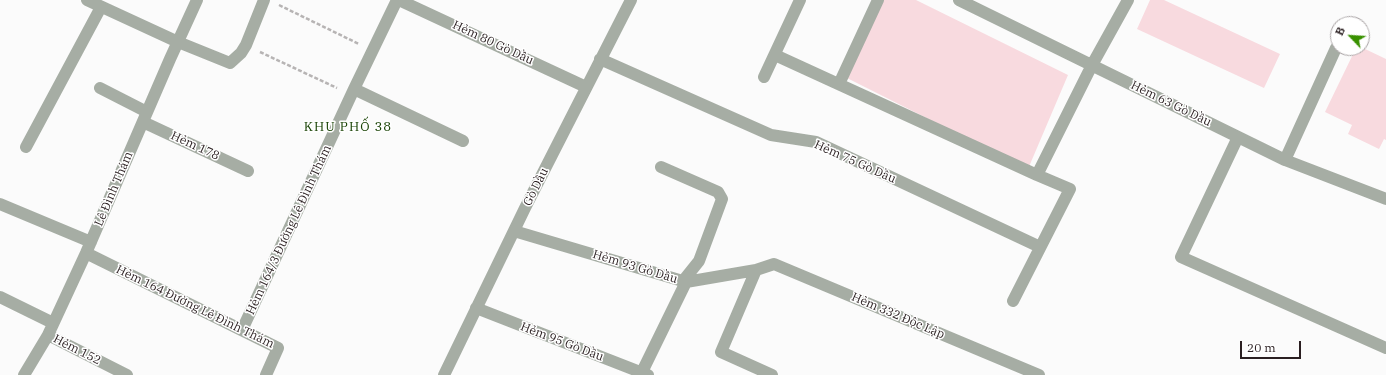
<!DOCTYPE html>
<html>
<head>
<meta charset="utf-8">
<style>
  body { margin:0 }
  #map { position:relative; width:1386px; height:375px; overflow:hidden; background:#fbfbfb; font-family:"IBM Plex Serif",serif }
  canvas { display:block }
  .north { position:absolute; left:1330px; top:16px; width:40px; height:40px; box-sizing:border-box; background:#fff; border:1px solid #aaa5a6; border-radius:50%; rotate:295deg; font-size:11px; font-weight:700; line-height:16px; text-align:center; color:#2a1f21 }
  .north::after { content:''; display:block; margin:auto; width:14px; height:18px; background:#399100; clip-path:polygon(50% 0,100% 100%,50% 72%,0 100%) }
  .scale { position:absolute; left:1240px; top:341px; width:61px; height:18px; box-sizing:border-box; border:2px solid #2a1f21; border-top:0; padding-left:5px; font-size:12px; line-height:14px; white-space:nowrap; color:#2a1f21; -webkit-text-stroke:3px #fff; paint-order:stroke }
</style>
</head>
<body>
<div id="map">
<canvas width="1386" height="375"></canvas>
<div class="north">B</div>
<div class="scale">20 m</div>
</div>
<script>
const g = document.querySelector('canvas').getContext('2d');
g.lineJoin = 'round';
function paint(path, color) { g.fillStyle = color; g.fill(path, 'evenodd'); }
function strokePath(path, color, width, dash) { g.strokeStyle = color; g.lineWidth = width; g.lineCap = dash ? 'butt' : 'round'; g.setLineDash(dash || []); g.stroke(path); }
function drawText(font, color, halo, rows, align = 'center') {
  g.font = font + ' "IBM Plex Serif",serif'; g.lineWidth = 3; g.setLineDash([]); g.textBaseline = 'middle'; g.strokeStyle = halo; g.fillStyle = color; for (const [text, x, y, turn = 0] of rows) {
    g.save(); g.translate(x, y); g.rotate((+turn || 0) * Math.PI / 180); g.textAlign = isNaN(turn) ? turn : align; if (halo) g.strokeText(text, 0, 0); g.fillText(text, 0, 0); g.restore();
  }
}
paint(new Path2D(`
  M883 0H916L1068 75 1028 169 845 77Z
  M1150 0H1164L1280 54 1264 88 1137 29Z
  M1356 48H1363L1386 59V140L1384 139 1379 149 1348 134 1352 125 1325 112Z`), '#f8dadf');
strokePath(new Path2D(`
  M279 5 359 44
  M260 52 337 88`), '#b7b4b4', 2.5, [4, 2]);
strokePath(new Path2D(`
  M87 0 178 42 230 63 241 53 246 45 264 0
  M399 0 586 87
  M959 0 1285 160 1386 199
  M775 55 1037 175 1070 189 1013 301
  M600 59 771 135 816 142 1040 247
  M764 77 800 0
  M839 84 878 0
  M100 88 147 112
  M354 89 463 141
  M143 122 248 171
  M1238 137 1181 257 1386 348
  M26 147 101 7
  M1285 160 1336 48
  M661 167 718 192 722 199 699 261 683 281
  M1037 175 1092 65 1128 0
  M0 204 91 242
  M514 231 686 282 756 270 774 264 1039 375
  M86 253 278 348 266 375
  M756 270 721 352 772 375
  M0 297 53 323
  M476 308 648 375
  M242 330 354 89 397 0
  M48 335 127 375
  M642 372 686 282
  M24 375 48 335 86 253 170 59 197 0
  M444 375 525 208 631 0`), '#a6ada4', 12);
drawText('12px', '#2a1f21', '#fff', [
  ["Hẻm 80 Gò Dầu",493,43,25],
  ["Hẻm 63 Gò Dầu",1171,104,26],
  ["Hẻm 178",195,146,25],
  ["Hẻm 75 Gò Dầu",855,162,24],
  ["Gò Dầu",536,187,-63],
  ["Lê Đình Thám",114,189,-67],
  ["Hẻm 164/3 Đường Lê Đình Thám",289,230,-65],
  ["Hẻm 93 Gò Dầu",635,267,17],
  ["Hẻm 164 Đường Lê Đình Thám",195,307,26],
  ["Hẻm 332 Độc Lập",898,316,23],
  ["Hẻm 95 Gò Dầu",562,342,21],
  ["Hẻm 152",77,350,27]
]);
g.letterSpacing = '1px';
drawText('13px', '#174102', '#fff', [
  ["KHU PHỐ 38",348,127]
]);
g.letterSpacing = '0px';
</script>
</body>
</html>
